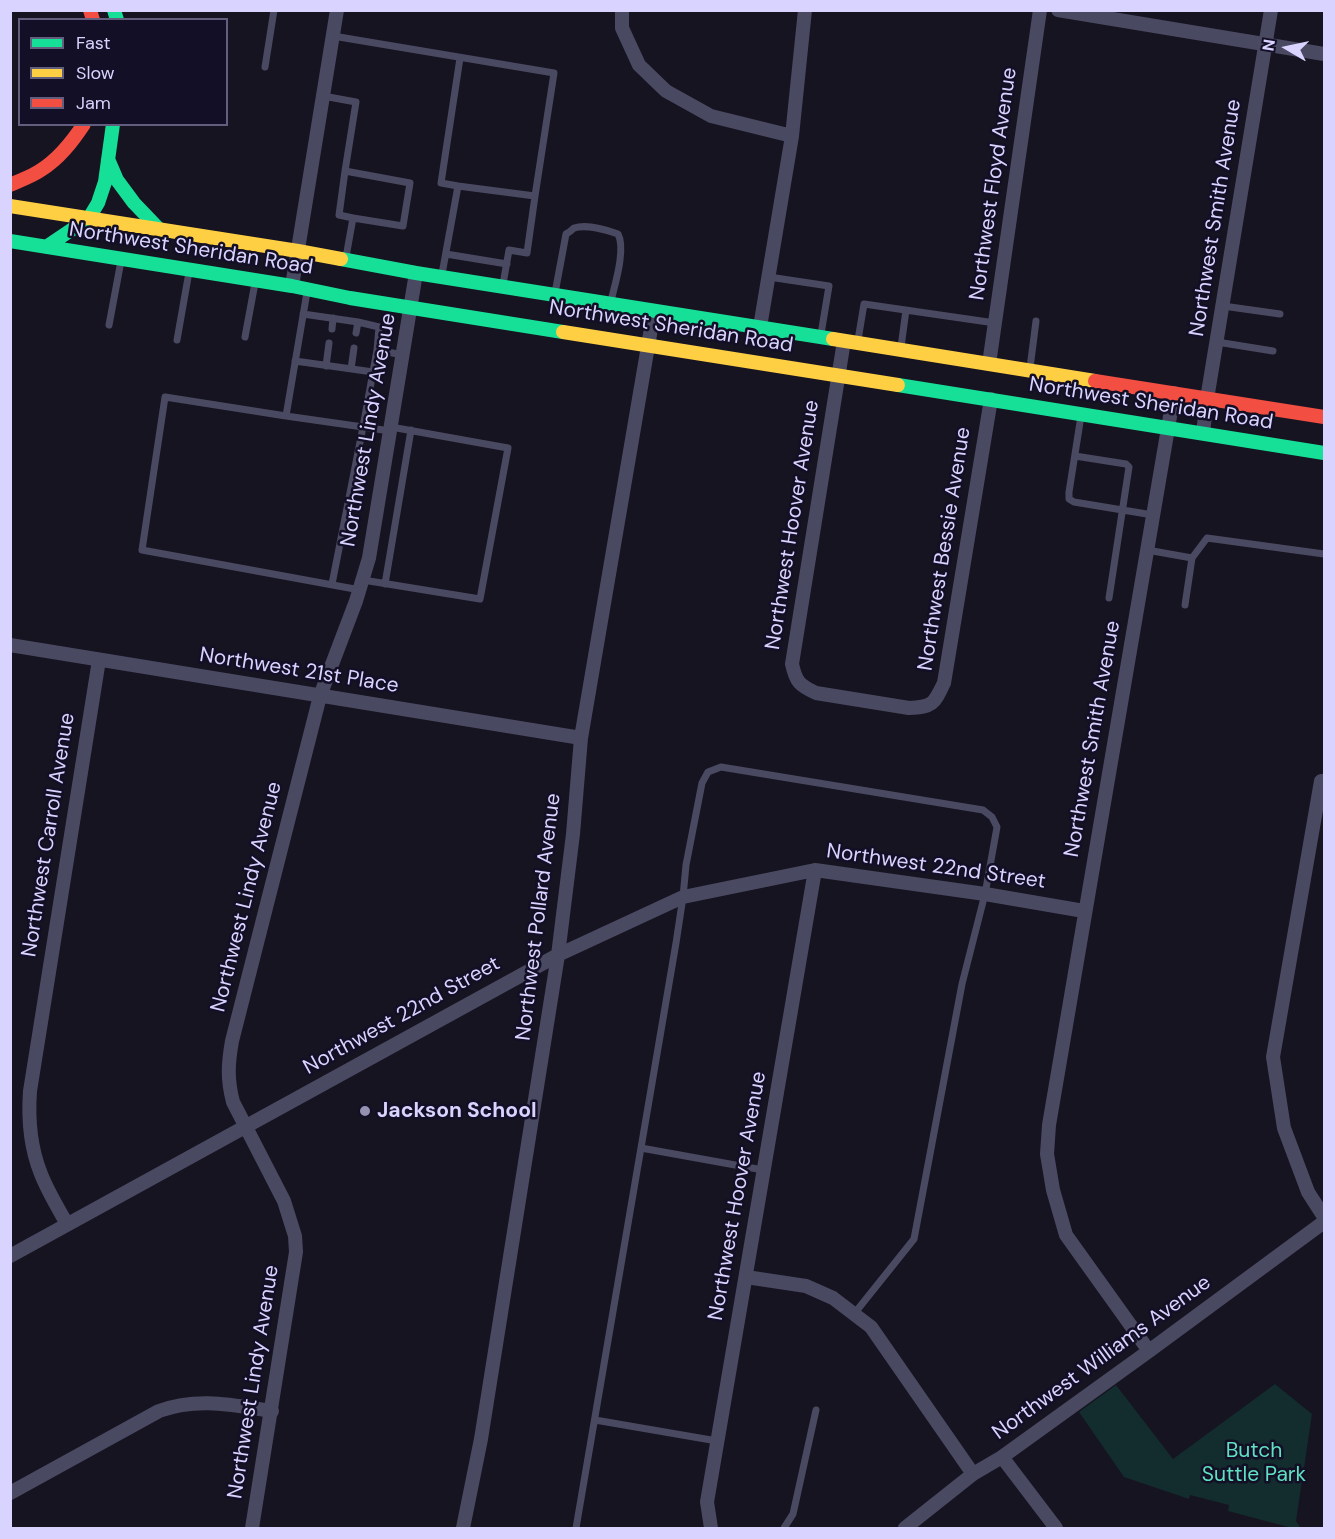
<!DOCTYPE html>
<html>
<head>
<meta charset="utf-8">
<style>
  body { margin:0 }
  #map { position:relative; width:1335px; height:1539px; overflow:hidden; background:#161421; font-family:"DM Sans",sans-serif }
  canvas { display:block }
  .frame { position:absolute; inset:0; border:12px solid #d9d4ff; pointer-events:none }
  .legend { position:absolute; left:18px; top:18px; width:210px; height:108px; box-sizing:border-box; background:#130f26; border:2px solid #625e7d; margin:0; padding:8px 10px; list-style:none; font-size:18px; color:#d9d4ff }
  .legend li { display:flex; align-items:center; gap:12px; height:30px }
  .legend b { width:30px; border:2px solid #625e7d }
  .north { position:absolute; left:1257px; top:18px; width:60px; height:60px; -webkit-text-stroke:4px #130f26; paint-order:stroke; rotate:279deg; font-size:16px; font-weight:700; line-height:24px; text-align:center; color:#d9d4ff }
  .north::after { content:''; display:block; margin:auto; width:21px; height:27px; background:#d9d4ff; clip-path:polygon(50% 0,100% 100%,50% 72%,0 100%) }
</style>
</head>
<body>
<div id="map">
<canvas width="1335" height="1539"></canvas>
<div class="frame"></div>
<ul class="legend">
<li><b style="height:8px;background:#16e098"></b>Fast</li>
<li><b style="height:8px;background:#ffcf43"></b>Slow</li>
<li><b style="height:8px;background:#f24e42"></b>Jam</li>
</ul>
<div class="north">N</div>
</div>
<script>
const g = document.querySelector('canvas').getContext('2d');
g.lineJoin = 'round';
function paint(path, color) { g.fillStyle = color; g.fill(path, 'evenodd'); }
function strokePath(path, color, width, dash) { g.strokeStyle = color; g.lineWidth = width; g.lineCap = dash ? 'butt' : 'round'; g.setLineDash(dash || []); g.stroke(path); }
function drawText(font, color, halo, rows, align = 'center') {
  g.font = font + ' "DM Sans",sans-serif'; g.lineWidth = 5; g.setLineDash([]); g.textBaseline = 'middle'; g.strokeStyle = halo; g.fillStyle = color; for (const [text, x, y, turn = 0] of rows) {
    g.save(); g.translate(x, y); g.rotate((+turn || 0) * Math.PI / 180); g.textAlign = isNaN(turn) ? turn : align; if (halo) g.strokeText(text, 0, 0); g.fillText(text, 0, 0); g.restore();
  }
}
paint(new Path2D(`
  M1275 1384 1312 1414 1296 1521 1301 1528H1292L1228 1511 1229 1505 1190 1495 1189 1499 1124 1477 1079 1412 1116 1385 1173 1459Z`), '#132c2d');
strokePath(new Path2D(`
  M333 36 554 73 535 196 458 186 442 274
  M265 67 274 10
  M323 96 356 102 345 171 410 183 403 226 353 218 346 257
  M345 171 339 215 353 218
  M458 186 441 183 460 58
  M446 254 507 264
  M769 277 829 286 821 334
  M503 284 509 250 527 253 535 196
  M307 292 286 416 165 397 142 550 360 590
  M555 293 566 234C568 233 573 229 574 228 586 224 607 230 618 234 626 249 615 284 611 301
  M1223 306 1280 314
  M303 314 358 322 379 327 377 350 363 427 390 431
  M109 325 121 261
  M332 329 333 318
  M356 333 358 322
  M245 337 255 283
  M177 340 189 272
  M858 340 864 304 995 323
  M1217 342 1273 351
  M901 347 906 310
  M377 350 403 355
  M295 361 373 372
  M326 366 329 343
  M1030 368 1036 321
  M351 369 354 348
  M286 416 363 427 332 584
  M1081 416 1069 492V499L1074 502 1153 515
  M1075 456 1126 464 1129 467 1109 598
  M1147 550 1192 558 1207 538 1324 554
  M363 580 480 599 508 448 391 427
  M385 584 411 430
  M1185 605 1192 558
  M641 1148 763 1170
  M595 1420 717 1441
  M576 1528 676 943 683 897 686 865 702 783 708 772 721 767 983 810 992 817 997 827 985 894 962 984 914 1239 854 1314
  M784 1528 793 1514 816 1410`), '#4a4962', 7);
strokePath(new Path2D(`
  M622 10V28L639 65 666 91 711 116 792 136
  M1058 10 1324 54
  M292 286 337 10
  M760 327 792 136 805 10
  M844 341 792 664C796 682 799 685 816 693L909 708C933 707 934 704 944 683L991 399
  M989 364 1040 10
  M1203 433 1207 399 1271 10
  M10 645 581 738
  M1324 781H1321L1273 1057 1284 1128 1308 1192 1324 1217
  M67 1224C58 1208 48 1192 41 1174 30 1147 28 1119 30 1091L99 660
  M10 1256 558 955 683 897 815 870 985 894 1084 911
  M746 1277 806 1286 833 1298 871 1327 973 1474
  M1149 1351 1066 1235 1053 1190 1047 1154 1049 1125 1174 393
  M1002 1457 1056 1528
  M10 1493 159 1411C198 1397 232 1405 272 1411
  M252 1528 296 1252 295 1236 284 1201 233 1102C227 1079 228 1064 232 1041L320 696 356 601 369 558 416 273
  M463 1528 481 1439 558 955 573 834 581 738 654 311
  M711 1528 707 1502 815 870
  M905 1528 973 1474 1002 1457 1149 1351 1324 1222`), '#4a4962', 14);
strokePath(new Path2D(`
  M114 10 117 20
  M108 159 117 180 134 203 158 228
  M10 241 292 286 350 298 563 332
  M46 247 89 218 98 203 105 182 113 124
  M341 259 416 273 833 339
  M898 385 1324 453`), '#16e098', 14);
strokePath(new Path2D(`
  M10 206 298 251 341 259
  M563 332 898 385
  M833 339 1095 381`), '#ffcf43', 14);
strokePath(new Path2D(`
  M90 10 93 20
  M10 185C20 180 31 177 41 170 59 159 72 142 84 124
  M1095 381 1324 417`), '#f24e42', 14);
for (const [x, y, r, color] of [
  [365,1111,6,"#9591b1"]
]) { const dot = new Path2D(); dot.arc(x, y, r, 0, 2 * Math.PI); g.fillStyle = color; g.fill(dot); strokePath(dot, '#130f26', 2); }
drawText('21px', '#d9d4ff', '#130f26', [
  ["Northwest Floyd Avenue",994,184,-82],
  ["Northwest Smith Avenue",1216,218,-81],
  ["Northwest Sheridan Road",191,249,9],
  ["Northwest Sheridan Road",671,327,9],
  ["Northwest Sheridan Road",1151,404,9],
  ["Northwest Lindy Avenue",369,430,-80],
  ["Northwest Hoover Avenue",793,525,-81],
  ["Northwest Bessie Avenue",945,549,-81],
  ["Northwest 21st Place",299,671,9],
  ["Northwest Smith Avenue",1093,739,-80],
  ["Northwest Carroll Avenue",49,835,-81],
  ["Northwest 22nd Street",936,867,8],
  ["Northwest Lindy Avenue",247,897,-76],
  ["Northwest Pollard Avenue",539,917,-83],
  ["Northwest 22nd Street",402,1016,-29],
  ["Northwest Hoover Avenue",738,1196,-80],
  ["Northwest Williams Avenue",1102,1358,-36],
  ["Northwest Lindy Avenue",254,1382,-81]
]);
drawText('bold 21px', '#d9d4ff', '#130f26', [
  ["Jackson School",377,1111]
], 'left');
drawText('21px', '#5fe0c0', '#130f26', [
  ["Butch",1254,1451],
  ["Suttle Park",1254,1475]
]);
</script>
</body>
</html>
